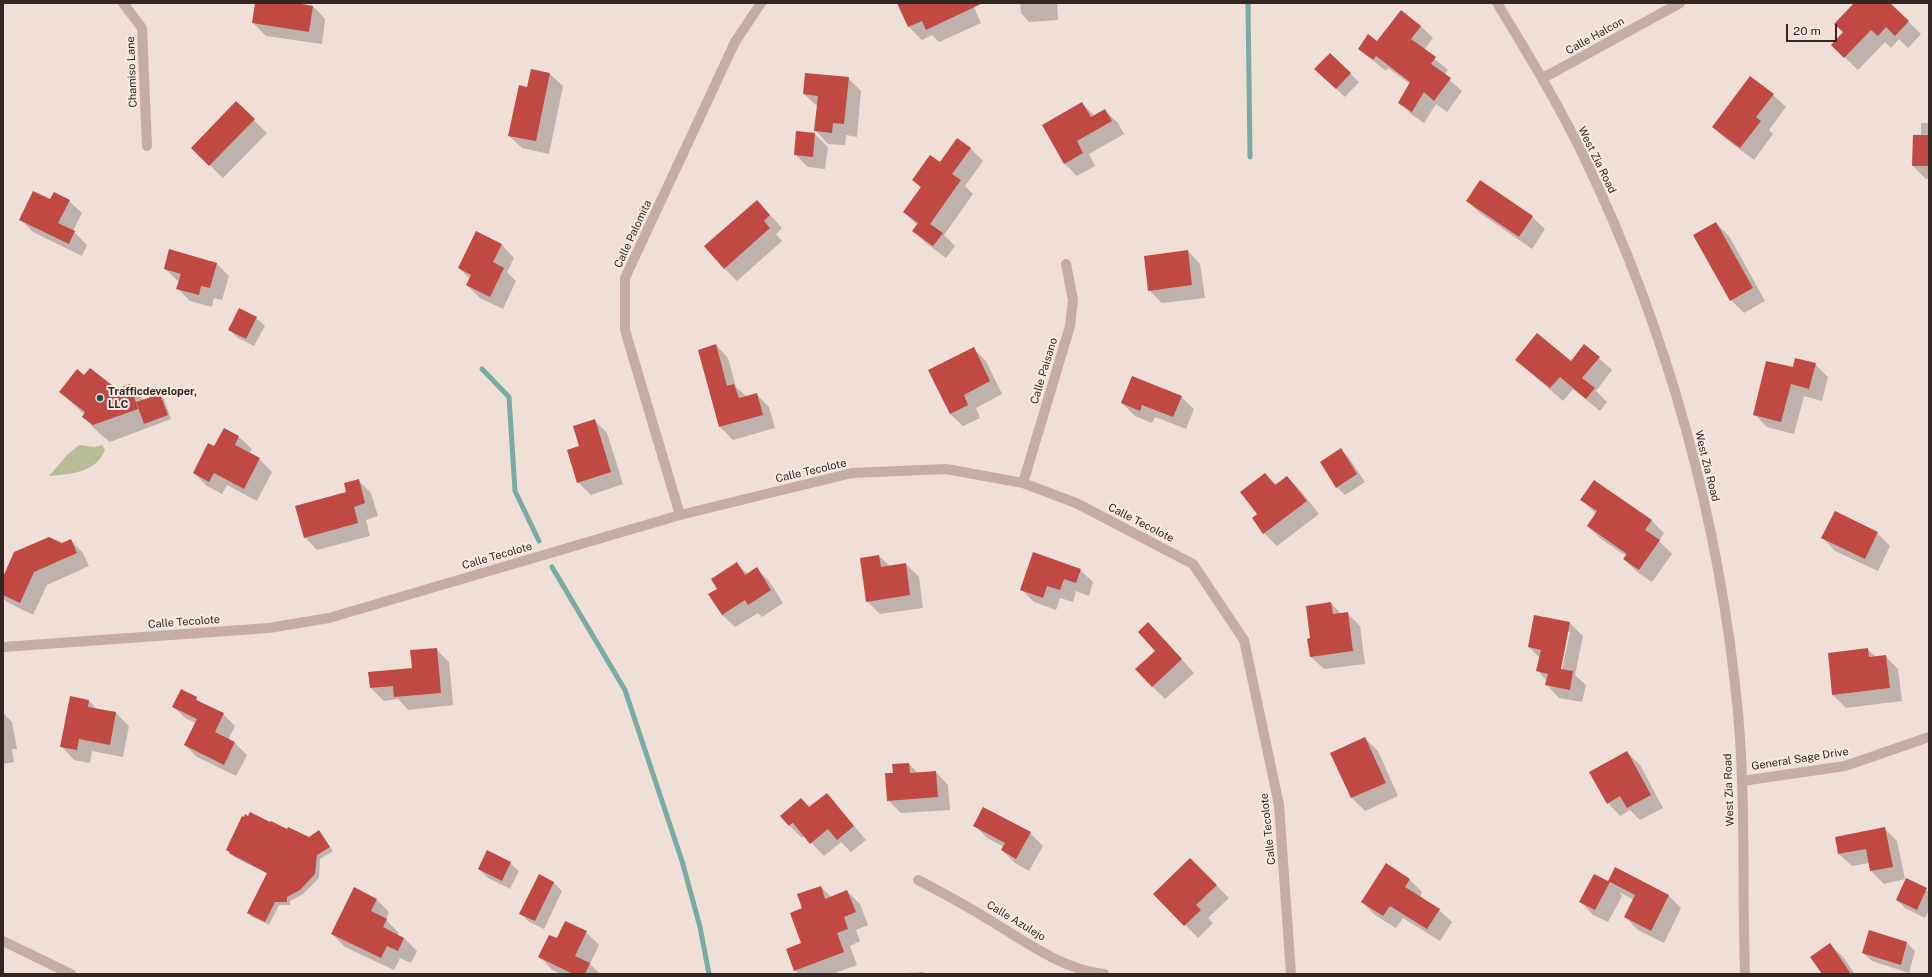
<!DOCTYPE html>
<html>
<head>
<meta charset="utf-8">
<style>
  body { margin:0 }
  #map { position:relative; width:1932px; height:977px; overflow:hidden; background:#efdfd7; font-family:"Public Sans",sans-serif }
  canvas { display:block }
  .frame { position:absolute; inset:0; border:4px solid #322725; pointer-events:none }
  .scale { position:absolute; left:1786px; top:24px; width:51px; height:18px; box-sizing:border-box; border:2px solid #322725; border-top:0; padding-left:5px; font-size:12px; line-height:14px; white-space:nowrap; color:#322725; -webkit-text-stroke:3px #f7eae2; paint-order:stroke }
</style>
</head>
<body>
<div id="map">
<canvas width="1932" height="977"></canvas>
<div class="frame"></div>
<div class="scale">20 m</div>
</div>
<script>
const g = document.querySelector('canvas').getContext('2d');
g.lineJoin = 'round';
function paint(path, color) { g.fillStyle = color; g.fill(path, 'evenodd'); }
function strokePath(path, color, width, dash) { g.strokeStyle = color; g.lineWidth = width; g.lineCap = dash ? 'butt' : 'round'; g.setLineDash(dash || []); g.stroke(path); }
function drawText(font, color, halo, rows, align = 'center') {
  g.font = font + ' "Public Sans",sans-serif'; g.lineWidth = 4; g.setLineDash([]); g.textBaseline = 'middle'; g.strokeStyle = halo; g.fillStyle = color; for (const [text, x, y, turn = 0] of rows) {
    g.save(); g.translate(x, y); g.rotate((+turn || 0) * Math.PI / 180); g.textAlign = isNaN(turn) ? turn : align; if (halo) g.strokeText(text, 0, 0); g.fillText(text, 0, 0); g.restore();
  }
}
paint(new Path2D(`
  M79 445 95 447 102 445 105 450C96 473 70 474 49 476L67 455Z`), '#b8bd98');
paint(new Path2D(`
  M256 3H290L313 6 325 19 322 44 266 36 253 23Z
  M903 3H972L981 23 939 42 932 35 922 40 909 27 899 5Z
  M1020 3H1057L1058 20 1029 22 1021 13Z
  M1855 3H1889L1921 34 1908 48 1899 39 1891 48 1885 42 1858 70 1832 45 1844 32Z
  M1421 26 1433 38 1424 50 1448 70 1444 75 1462 91 1447 112 1436 104 1424 123 1411 114 1399 102 1410 84 1388 68 1386 71 1359 49Z
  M1330 54 1359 82 1345 97 1324 77Z
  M550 74 563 86 549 154 522 148 509 136 528 88Z
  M848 78 861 91 857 137 846 135 845 145 828 144 816 131 818 107 804 94Z
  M1773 95 1786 107 1769 130 1773 134 1754 160 1726 139 1713 127Z
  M236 103 267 133 223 178 192 148Z
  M1082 104 1095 116 1105 111 1118 123 1124 134 1089 154 1095 166 1077 176 1064 163Z
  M1921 123H1929V179H1926L1913 166 1921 136Z
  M815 134 828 147 825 169 808 167 795 154Z
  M970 148 983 161 965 186 973 194 944 235 955 246 946 258 926 243 913 231 917 225 904 212 921 188 913 180 940 163Z
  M51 201H69L82 213 73 231 87 245 82 256 33 232 21 220Z
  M757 201 782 228 776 234 782 241 737 281 724 268Z
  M1467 201 1532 217 1545 229 1532 249 1480 213Z
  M1716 223 1729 236 1765 301 1744 313 1731 300Z
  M502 245 514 258 507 272 516 281 503 309 480 298 467 285 470 279 459 268Z
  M1188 251 1200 264 1205 298 1162 303 1149 290Z
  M216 263 229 276 222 300 214 298 212 307 190 301 178 289 179 282 165 269Z
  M256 318 265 326 254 346 238 338 229 330Z
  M716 345 728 358 736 387 747 397 756 394 769 407 775 428 733 440 720 427 699 350Z
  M1584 345 1612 370 1596 391 1607 402 1600 411 1573 389 1563 401 1516 360 1571 362Z
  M974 349 986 361 1002 394 976 408 980 418 963 426 950 414Z
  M1815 364 1828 377 1822 401 1804 396 1794 434 1767 427 1754 414 1794 369Z
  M85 377 116 390 129 385 144 400 160 395 164 399 171 419 110 442 100 434 83 417 85 415 60 392Z
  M1181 397 1194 409 1186 429 1155 417 1152 423 1135 416 1122 403Z
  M594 420 607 433 623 484 591 495 578 482 581 447Z
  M239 437 252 449 249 454 259 459 272 472 257 501 227 485 222 494 207 486 194 473 215 447Z
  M1341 449 1349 458 1365 482 1345 495 1337 487Z
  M1265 474 1277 485 1287 477 1300 490 1319 514 1277 546 1264 533 1259 515Z
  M358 480 371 493 378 516 366 520 370 536 317 550 305 537Z
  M1582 500 1651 520 1664 533 1659 541 1672 554 1652 582 1637 572 1624 559 1626 556 1601 539 1588 526 1596 514Z
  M1877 533 1890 546 1878 571 1835 551 1823 538Z
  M70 540 83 553 89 566 47 585 33 615 7 602 3 598V573L5 574Z
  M879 556 890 566 906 564 919 577 923 608 880 614 867 601Z
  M737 564 748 574 756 568 769 581 783 603 762 617 758 613 735 627 722 615 718 589Z
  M1080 570 1093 582 1089 596 1076 591 1073 602 1060 598 1056 610 1034 602 1021 589Z
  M1331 603 1341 614 1347 613 1360 626 1365 664 1324 669 1311 657V639Z
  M1535 616 1570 623 1583 636 1575 675 1586 685 1582 702 1559 698 1547 685V681L1538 671 1540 658 1529 647ZM1567 632H1570L1561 674H1559Z
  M1161 636 1194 673 1165 699 1152 686 1156 651Z
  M436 649 449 662 453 705 408 710 398 699 384 701 371 688 413 668Z
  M1867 649 1876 657 1885 656 1898 669 1902 701 1846 708 1833 695Z
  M196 698 202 704 223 714 235 726 228 740 235 743 247 755 236 776 197 757 185 745 196 723 185 718 173 706Z
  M89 701 98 710 116 713 129 726 123 757 92 751 90 763 74 760 62 747Z
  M3 713 12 722 17 749H12L14 762 3 764Z
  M1365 738 1378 751 1398 796 1365 811 1352 798 1332 753Z
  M1627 752 1640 765 1663 808 1640 820 1630 810 1620 816 1608 803Z
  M909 764 918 773 936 772 948 785 950 810 901 813 888 800 894 774Z
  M827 794 866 840 851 852 841 842 824 856 805 836 802 838 790 826Z
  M974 825 1030 833 1043 846 1029 871 1015 863 1002 850 1004 847 987 838Z
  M1884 828 1897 841 1905 879 1884 884 1871 871 1869 863 1852 866 1839 854Z
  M288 830 309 838 319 832 333 851 320 859 319 878 303 894 290 901V905H279L269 925 252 917 249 913 268 874 234 857 227 850Z
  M1190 859 1229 898 1208 918 1213 923 1198 938 1155 894Z
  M510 863 519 871 510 889 488 878 479 869Z
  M1386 865 1410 880 1422 892 1420 897 1439 910 1452 922 1440 941 1403 918 1396 928 1375 915 1362 902Z
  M1594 875 1612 884 1609 881 1668 895 1681 908 1664 943 1638 930 1625 917 1634 900 1619 892 1622 896 1608 922 1593 915 1581 902Z
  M539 876 554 883 562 891 544 929 529 922 521 914Z
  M1907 879 1929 892V910L1925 918 1905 908 1897 900Z
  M821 887 831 897 847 891 860 904 868 925 856 930 860 941 850 946 857 965 832 974H799L795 970 802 944 804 909Z
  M377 900 389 912 386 920 399 933 398 936 404 938 417 951 411 963 400 958 394 970 345 947 332 934Z
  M586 932 599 945 590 964 600 974H561L552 970 540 957 557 940Z
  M1870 932 1907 943 1915 951 1909 973 1872 961 1863 953Z
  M1830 944 1843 957 1855 974H1823Z
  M923 972 926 974H905V973Z`), '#0003');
strokePath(new Path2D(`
  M1248 3 1250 157
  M482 369 509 397 515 491 539 541
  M552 567 625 690 682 861 700 927 709 974`), '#77aba3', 5);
paint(new Path2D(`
  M255 3H296L313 6 309 32 252 23Z
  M897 3H983L926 30 922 21 908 27Z
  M1854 3H1890L1909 21 1895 36 1886 27 1878 36 1871 30 1844 58 1831 45 1843 32 1834 24Z
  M1401 10 1421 26 1411 39 1436 57 1431 64 1451 78 1434 101 1424 92 1412 112 1398 103 1410 82 1376 56 1373 60 1358 49 1368 34 1377 41Z
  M1330 53 1351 73 1336 89 1314 69Z
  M531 69 550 73 536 141 508 136 519 85 527 87Z
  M805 73 849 77 844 124 833 123 832 133 814 131 818 96 803 94Z
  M1750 76 1774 94 1756 117 1761 121 1740 148 1712 127Z
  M236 101 255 119 209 166 191 148Z
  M1082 102 1091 117 1105 109 1112 121 1077 141 1083 153 1064 164 1042 125Z
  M796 131 815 133 813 157 794 155Z
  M1913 135H1929V166H1912Z
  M957 138 971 148 952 174 961 180 930 224 943 233 933 246 912 231 918 223 903 212 921 187 912 180 930 155 940 162Z
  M1480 180 1533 216 1519 237 1466 201Z
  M33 191 50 199 54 192 70 200 58 223 75 231 69 244 19 220Z
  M757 200 770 215 764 221 770 228 724 269 704 246Z
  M1716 222 1753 288 1730 301 1693 235Z
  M476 231 502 244 493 262 504 268 490 297 466 285 471 275 458 268Z
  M169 249 217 263 210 288 201 286 199 295 176 289 181 274 164 269Z
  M1188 250 1192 285 1148 291 1144 256Z
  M239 308 257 317 246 339 228 330Z
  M1537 333 1571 361 1584 344 1600 357 1582 378 1595 388 1586 399 1560 377 1550 388 1515 360Z
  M716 344 727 386 734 384 739 398 757 393 763 415 719 427 698 350Z
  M974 347 990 381 964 395 968 405 950 414 928 370Z
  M1795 358 1816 363 1809 389 1791 384 1781 422 1753 415 1766 361 1793 367Z
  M90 368 117 389 130 384 138 409 93 425 82 417 85 412 59 392 77 369 84 375Z
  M1132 376 1182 396 1173 417 1142 405 1140 411 1121 403Z
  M160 394 168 415 144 424 136 402Z
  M595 419 611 472 577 483 567 450 579 446 573 426Z
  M224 428 239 436 235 445 260 458 244 489 214 473 209 482 193 473 208 443 214 446Z
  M1341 448 1357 474 1336 488 1320 462Z
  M1265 473 1275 485 1287 476 1307 501 1263 534 1252 518 1257 514 1240 492Z
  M359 479 365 503 354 507 358 523 304 538 295 506 346 492 344 483Z
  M1594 480 1652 520 1645 530 1660 540 1639 570 1623 559 1627 554 1587 526 1597 511 1580 500Z
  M1835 511 1878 532 1865 559 1821 538Z
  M49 537 62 543 71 539 77 553 34 572 20 603 3 595V577L14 552Z
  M1033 552 1081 569 1076 583 1064 579 1060 590 1047 586 1043 598 1020 590Z
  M879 555 881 567 906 563 910 595 866 602 860 558Z
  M737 562 745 575 757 567 771 590 748 605 745 600 722 615 708 594 717 589 711 579Z
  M1331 602 1333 614 1348 612 1353 651 1310 657 1307 639 1310 638 1306 606Z
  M1534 615 1570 622 1561 669 1573 671 1570 690 1545 685 1548 674 1536 671 1541 650 1528 647Z
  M1148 622 1182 659 1152 687 1135 669 1155 651 1138 632Z
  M437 648 441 693 394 697 393 686 370 688 368 672 412 668 410 650Z
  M1868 648 1869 657 1886 655 1890 688 1832 695 1828 653Z
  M181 689 197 697 196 700 224 713 215 732 235 742 224 765 184 745 197 719 172 707Z
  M70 696 89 700 88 707 116 712 110 745 79 739 77 750 60 747Z
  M1365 737 1386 783 1351 798 1330 753Z
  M1627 751 1651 795 1627 808 1620 796 1607 804 1589 772Z
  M909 763 910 773 936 771 938 797 887 801 885 773H893L892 764Z
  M827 793 854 826 837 840 828 829 810 844 793 823 789 826 780 816 801 798 809 807Z
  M983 807 1031 832 1016 859 1001 850 1005 843 973 826Z
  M250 812 270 822 271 821 287 829 288 827 309 837 319 830 330 847 317 855 315 874 300 890 287 897V902H275L265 922 247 913 267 873 229 853 230 852 226 850 242 816 244 817 245 814 248 816Z
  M1885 827 1893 867 1870 871 1866 849 1838 854 1835 837Z
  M487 850 511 862 502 881 478 869Z
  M1190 858 1217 885 1196 905 1201 910 1184 926 1153 894Z
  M1386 863 1410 879 1405 887 1440 909 1427 929 1390 906 1383 916 1361 902Z
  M1615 867 1669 895 1651 931 1624 917 1635 895 1608 881Z
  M539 874 554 882 535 921 519 914Z
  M1594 874 1610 882 1595 910 1579 902Z
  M1906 878 1927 888 1917 910 1896 900Z
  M821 886 825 899 847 890 856 912 844 917 848 929 837 933 844 952 794 971 786 949 801 943 790 913 802 908 797 894Z
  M354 887 377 899 371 911 387 919 383 927 404 938 398 951 387 946 381 958 331 934Z
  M565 921 587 931 575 956 590 963 585 974H573L538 957 549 935 557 938Z
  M1869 930 1907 942 1901 965 1862 953Z
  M1830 943 1851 974H1822L1810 957Z`), '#c04a43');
strokePath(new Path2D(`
  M123 3 142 28 147 146
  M1497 3C1528 54 1559 105 1585 159 1668 332 1720 522 1738 713 1746 800 1742 887 1745 974
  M1543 78 1680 3
  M1023 483 1070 326 1073 300 1066 264
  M680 515 625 330V278L735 42 761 3
  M3 647 269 628 329 618 680 515 852 473 946 469 1023 483 1076 503 1193 564 1244 640 1279 805 1291 974
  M1742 781 1845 766 1929 737
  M918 880C943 893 967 906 991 921 1025 941 1063 970 1104 974
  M3 941 71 974`), '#c6ada4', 10);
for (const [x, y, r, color] of [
  [100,398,4,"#1d514a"]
]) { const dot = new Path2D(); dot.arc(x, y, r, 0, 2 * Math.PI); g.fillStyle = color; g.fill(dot); strokePath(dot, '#f7eae2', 1.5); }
drawText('11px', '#322725', '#f7eae2', [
  ["Calle Halcon",1595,36,-29],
  ["Chamiso Lane",132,72,-92],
  ["West Zia Road",1597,160,64],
  ["Calle Palomita",633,234,-65],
  ["Calle Paisano",1044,371,-73],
  ["West Zia Road",1707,466,76],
  ["Calle Tecolote",811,471,-13],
  ["Calle Tecolote",1141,523,27],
  ["Calle Tecolote",497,556,-16],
  ["Calle Tecolote",184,622,-4],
  ["General Sage Drive",1800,759,-9],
  ["West Zia Road",1729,790,-92],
  ["Calle Tecolote",1268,829,-96],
  ["Calle Azulejo",1016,921,31]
]);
drawText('bold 11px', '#322725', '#f7eae2', [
  ["Trafficdeveloper,",108,392],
  ["LLC",108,405]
], 'left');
</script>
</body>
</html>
